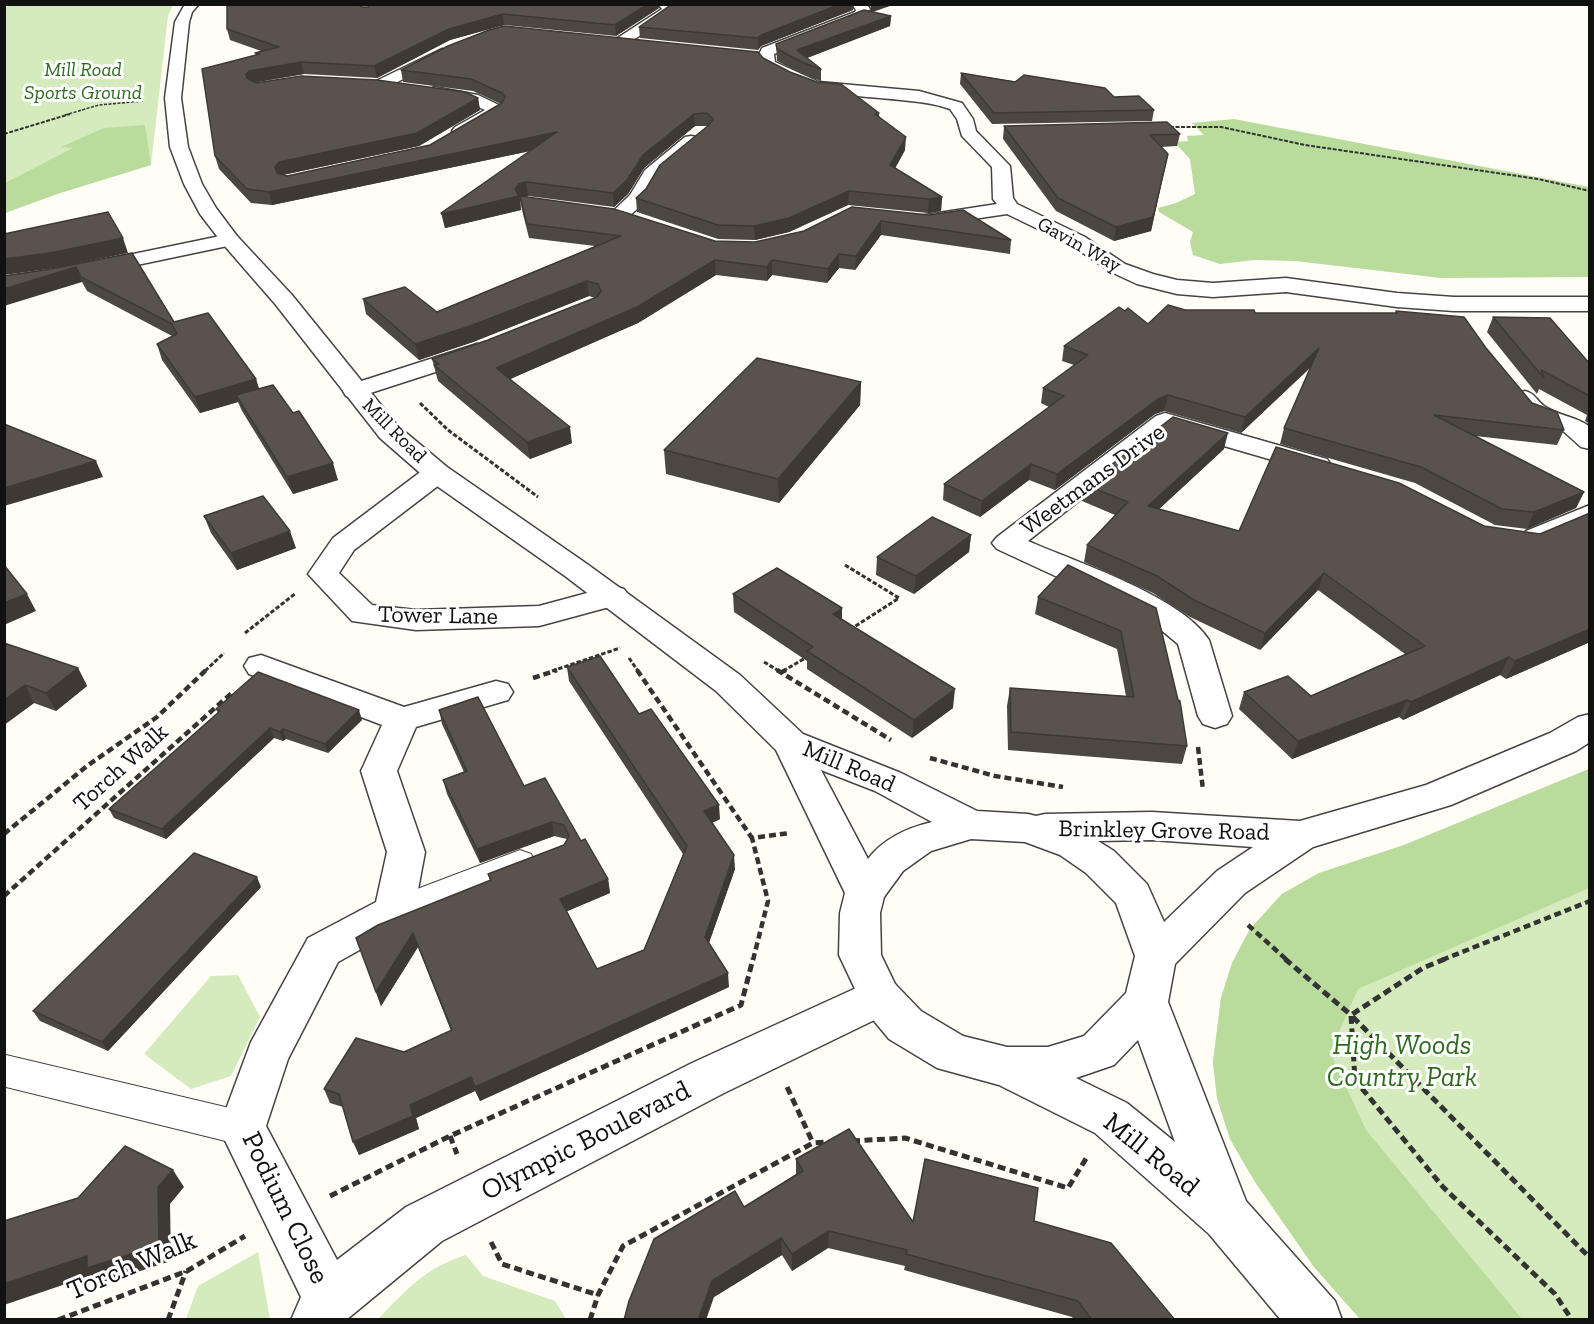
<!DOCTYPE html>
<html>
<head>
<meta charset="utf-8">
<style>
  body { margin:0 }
  #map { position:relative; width:1594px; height:1324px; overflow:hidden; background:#fffdf5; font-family:"Zilla Slab",serif }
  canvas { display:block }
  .frame { position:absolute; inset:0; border:6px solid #111; pointer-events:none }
</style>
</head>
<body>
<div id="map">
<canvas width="1594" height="1324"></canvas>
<div class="frame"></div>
</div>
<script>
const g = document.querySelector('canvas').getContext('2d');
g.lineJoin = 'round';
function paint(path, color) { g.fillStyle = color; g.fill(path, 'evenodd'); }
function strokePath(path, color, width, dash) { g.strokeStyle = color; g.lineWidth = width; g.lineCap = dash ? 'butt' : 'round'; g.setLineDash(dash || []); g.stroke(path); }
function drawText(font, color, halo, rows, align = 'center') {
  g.font = font + ' "Zilla Slab",serif'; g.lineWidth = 6; g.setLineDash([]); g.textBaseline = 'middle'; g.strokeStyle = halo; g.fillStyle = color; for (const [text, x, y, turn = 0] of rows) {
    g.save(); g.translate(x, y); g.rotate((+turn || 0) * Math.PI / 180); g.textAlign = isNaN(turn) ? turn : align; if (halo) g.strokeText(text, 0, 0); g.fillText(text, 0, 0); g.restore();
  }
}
paint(new Path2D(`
  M5 5H173L168 16 151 165 57 194 5 213Z
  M1589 769V1319H1360L1314 1267 1255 1182 1230 1139 1217 1098 1213 1062 1221 998 1232 963 1250 929 1282 894 1319 873 1404 845Z
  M238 975 260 1017 231 1076 191 1089 144 1054 211 976Z
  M258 1252 270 1319H186L198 1286Z
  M466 1255 483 1276 555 1301 566 1319H378C406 1290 426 1267 466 1255Z`), '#d5ebbd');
paint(new Path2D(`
  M1234 119 1589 187V277L1441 278 1295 261 1255 260 1220 264 1193 255 1190 242 1193 232 1159 212 1158 208 1176 203 1195 194 1190 159 1174 142 1188 141 1187 136 1204 135 1192 123Z
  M145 125 151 165 57 194 5 213V183L73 148 61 147 104 128Z
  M1589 769V888L1358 989 1330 1052 1366 1130 1522 1319H1360L1314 1267 1255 1182 1230 1139 1217 1098 1213 1062 1221 998 1232 963 1250 929 1282 894 1319 873 1404 845Z`), '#b9dc9c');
const service = new Path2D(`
  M520 850 531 854 535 862 531 870 394 924 383 920 378 911 383 902Z
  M6 1055 242 1111 255 1116 260 1128 255 1140 242 1145 6 1087Z`);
const minor = new Path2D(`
  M658 4H672L677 10 626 45H616L614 42 616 39 662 9Z
  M852 4 868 6 870 9 865 18 774 54 775 62 819 82 919 91 962 103 973 119 976 131 1010 166 1013 198 1017 204 1085 237 1125 264 1153 274 1177 280 1213 283 1286 278 1397 293 1454 297H1590V311H1454L1397 307 1286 292 1213 297 1177 294 1137 284 1111 272 1071 245 1007 214 926 226 919 224 916 220 919 216 997 204 993 199 992 167 962 136 957 119 950 109C903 91 781 106 758 57L762 48 855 12 856 10Z
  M442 49 449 53 447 56 386 88 380 90 372 85 374 82Z
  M434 87 478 95 503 107 505 110 467 135H455L452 131 455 127 485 110 468 102 428 95 426 92Z
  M691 136 697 137 700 141 659 177 645 202 626 219H612L609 215 630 195 645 170 685 137Z
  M230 234 237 236 240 240 237 244 56 282 4 290V277L56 270Z
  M477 344 485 346 489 351 485 356 355 398 346 396 343 391 346 386Z
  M1525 391C1536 394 1536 400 1544 406 1558 416 1576 416 1590 427V449L1581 447 1562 430 1527 417 1512 399 1516 394Z
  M1165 413 1327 459 1331 465 1327 471 1317 473 1169 430 1028 541C1076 562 1181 596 1209 640L1232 716 1227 724 1215 728 1203 724 1198 716 1178 644 1148 619 997 549 992 543 997 537 1156 416Z
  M437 465 447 467 451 473 447 479 354 550 339 573 372 605 416 610 539 606 613 586 624 589 629 596 624 603 539 626 416 630 352 621 308 574 333 538 427 467Z
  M1590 505V524L1546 543 1536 546 1526 543 1521 537 1526 531Z
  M261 655 404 707 496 681 508 684 513 692 508 700 416 727 397 771 425 852 414 911 408 923 338 962 288 1059 266 1126 337 1260 406 1207 692 1063 865 984 880 979 895 984 902 997 895 1010 724 1093 442 1241 346 1320H291L301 1297 219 1128 251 1042 308 938 376 902 387 852 361 771 382 725 249 674 244 666 249 658Z`);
const tertiary = new Path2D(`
  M185 4H199L192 12 189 22 181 98 188 147 202 184 216 208 237 236 292 295 398 426 447 467 587 564 740 675 803 734 901 773 977 811 1028 814 1036 816 1045 814 1152 812 1300 821 1426 785 1550 733 1578 717 1590 714V742L1576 751 1451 805 1313 847 1245 893 1175 964 1168 1002 1246 1201 1335 1301 1342 1320H1281L1209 1234 1095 1133 999 1085 937 1068 889 1039 865 1010 839 955 840 913 845 893 776 750 716 691 565 576 427 479 380 438 276 305 223 244 200 214 184 184 170 147 165 98 175 22ZM821 770 875 791 932 822C907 828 884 838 868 859ZM971 839 1025 842 1060 855 1086 873 1116 903 1135 956 1126 993 1084 1036 1048 1047H1007L963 1036 921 1011 895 984 881 955 880 913 884 897 903 871 931 851ZM1152 840 1253 847 1217 871 1164 922 1147 884 1114 851 1098 841ZM1138 1040 1175 1142 1127 1103 1076 1078 1114 1065Z`);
strokePath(service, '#444', 2);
strokePath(minor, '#444', 3);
strokePath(tertiary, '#444', 3);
strokePath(new Path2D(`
  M65 115 99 105 143 101`), '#333', 1.5, [3, 1.5]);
strokePath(new Path2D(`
  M1170 127H1221L1305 145 1538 179 1590 191
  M4 134 70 114`), '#333', 2, [4, 1.5]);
strokePath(new Path2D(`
  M420 403 448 430 538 497
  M845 565 899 598 851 629
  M245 633 296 593
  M629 658 638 671
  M764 662 779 671
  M205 671 224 653
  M552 671 620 648
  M783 671 807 657`), '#333', 3, [4.5, 2]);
strokePath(new Path2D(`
  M637 670 752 838
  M777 670 891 740
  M782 672 786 670
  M533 678 557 670
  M1198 747 1203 790
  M930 758 995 776 1063 787
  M4 834 87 766 157 717 206 670
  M4 896 234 691
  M1248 925 1287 960
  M753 960 768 901 752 838 790 833
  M1442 960 1590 901`), '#333', 4.5, [7, 4]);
strokePath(new Path2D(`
  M1285 959 1351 1015 1355 1080 1443 1187 1555 1294 1572 1320
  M1445 959 1423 968 1351 1015 1590 1258
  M787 1087 813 1143
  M450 1136 457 1154
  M852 1141 905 1138 1068 1188 1087 1157
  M330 1196 450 1136 741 1005 753 959
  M491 1242 502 1264 598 1295
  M58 1320 187 1271 245 1236
  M168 1320 186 1271
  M590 1320 598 1295 623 1246 813 1143 829 1142`), '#333', 5, [8, 4.5]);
paint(service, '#fff');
paint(minor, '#fff');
paint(tertiary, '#fff');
paint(new Path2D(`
  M869 4H895L873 12 891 16 890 26 807 58 821 69V81L804 75 777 61 776 44 871 12V7Z
  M359 5 362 7 659 8 616 36 504 25 450 40 377 78 304 74 255 82 478 98 480 110 419 146 283 175 287 176 430 145 501 104 473 91 403 82 401 70 763 58 790 72 879 113V116L905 150 895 168 942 197 941 211 928 213 848 205 789 232 755 240 718 239 637 212 636 198 708 126H695L644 168 628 194 614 207 528 196 524 197 715 241 755 242 804 231 852 207 1011 240 1010 254 881 235 855 270 839 268 827 283 772 275 767 281 716 275 638 323 510 379 572 443 530 459 438 381 432 359 488 340 595 298 589 296 473 342 419 360 366 314 363 299 437 312 595 246 529 238 522 210 520 199 521 210 445 228 441 213 530 151 272 205 251 203 219 169 215 156 256 55 255 53 261 51 230 40 227 29Z
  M853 10 761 46 758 50 640 38 639 27Z
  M961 73 1114 97 1154 110 1152 121 992 124 960 84Z
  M1004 126 1180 134 1177 146 1161 147 1168 154 1151 231 1114 241 1056 211 1003 139Z
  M132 253 174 322 256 379 259 389 338 480 293 494 242 411 238 402 200 413 162 360 157 344 172 336 87 291 82 282 51 269Z
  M1185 310 1255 313H1395L1396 311 1486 348 1532 403 1564 430 1557 445 1475 436 1584 492 1576 508 1527 529 1495 525 1415 483 1280 444 1284 428 1311 367 1241 433 1164 411 1155 414 1055 490 1029 480 980 517 943 500 944 484 1049 407 1041 403 1043 388 1074 365 1062 361 1064 346 1148 324Z
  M1493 317 1590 364V424L1585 421 1587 415 1539 389 1537 394 1487 332Z
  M861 382 860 405 779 503 666 474 664 450Z
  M1224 449 1159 509 1239 531 1484 526 1540 534 1590 513V642L1506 679 1500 675 1403 720 1399 717 1292 759 1239 709 1244 692 1311 696 1405 654 1318 590 1260 650 1190 617 1153 593 1084 562 1087 545 1115 515 1082 501 1085 485Z
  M204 516 296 548 237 570 211 533Z
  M971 535 969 552 914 594 876 575 877 557Z
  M1068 565 1178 700 1187 746 1182 764 1008 750 1007 706 1010 688 1126 696 1117 649 1035 614 1038 597Z
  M733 594 842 619 953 708 912 738 807 669V661L734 612Z
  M4 643 78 668 87 686 56 711 34 703 4 725Z
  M567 667 639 714 720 819 712 823 735 869 709 943 729 987 480 1101 475 1091 416 1118 419 1129 359 1155 343 1107 330 1103 324 1089 451 1031 418 947 381 1006 356 938 490 881 488 874 564 845 567 840V839L554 836 480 863 447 794 443 780 464 772 442 724 439 710 524 786 581 841 608 879 610 893 567 911 597 969 644 950 683 854 569 681Z
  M216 709 362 720 328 753 286 739 283 741 274 738 166 839 114 818 109 809 218 713Z
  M261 887 108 1051 40 1021 33 1011Z
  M796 1159 913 1222 1034 1221 1175 1320H1074L1072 1317 904 1270 905 1266 828 1248 792 1271 782 1255 714 1297 744 1207 796 1174Z`), '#4d4742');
paint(new Path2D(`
  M648 4H658L659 8 616 36 615 25Z
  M841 4H854L853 10 761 46 758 50V38L761 35Z
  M871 4H895L871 12Z
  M503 14 504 25 450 40 377 78 374 66 449 29Z
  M891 16 890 26 799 61 797 50Z
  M301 62 304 74 253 83 249 87 246 75 249 71Z
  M478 98 480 110 419 146 282 175 279 180 275 167 279 162Z
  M694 114 695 126 644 168 628 194 614 207 613 193 643 155Z
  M557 132 559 145 272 205 269 192Z
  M906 137 905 150 890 178V165Z
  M1168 154 1151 231 1114 241 1116 227Z
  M526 182 528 196 521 198 520 200 521 210 445 228 442 214 515 189 519 184Z
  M849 191 848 205 789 232 755 240 754 226Z
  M942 197 941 211 928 213 929 199Z
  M881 221V235L855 270 856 256Z
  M123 238 128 253 56 268 4 275V259Z
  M839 254V268L827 283 828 269Z
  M715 260 716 275 638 323 499 384 496 368Z
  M772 260V275L767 281V267Z
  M76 267 82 282 4 306V289Z
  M587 281 589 296 473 342 419 360 415 344Z
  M1319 348 1315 363 1241 433 1245 417Z
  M256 379 261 395H236L238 402 200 413 195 397Z
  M861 382 860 405 779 503 778 479Z
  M1168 395 1164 411 1155 414 1055 490 1057 474 1158 399Z
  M570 427 572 443 530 459 527 442Z
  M1228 433 1224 449 1144 523 1148 506Z
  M96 461 103 477 4 506V488Z
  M333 463 338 480 293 494 287 477Z
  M1031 464 1029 480 980 517 982 501Z
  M1584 492 1576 508 1527 529 1534 512Z
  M290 531 296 548 237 570 231 553Z
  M971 535 969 552 914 594 916 576Z
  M1324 573 1318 590 1260 650 1265 633Z
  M27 594 36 611 4 625V603Z
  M842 608V626L833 614Z
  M1590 629V642L1506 679 1515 661Z
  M1509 657 1500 675 1403 720 1411 702Z
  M78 668 87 686 56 711 46 693Z
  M25 685 34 703 4 725V700Z
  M955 689 953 708 912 738 914 720Z
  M1407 700 1399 717 1292 759 1298 741Z
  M359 710 362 720 328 753 325 744Z
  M270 728 274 738 166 839 162 829Z
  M283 729 286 739 283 741 280 732Z
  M719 805 720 819 705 826 704 811Z
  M552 822 554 836 480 863 477 849Z
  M734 855 735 869 706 951 705 937Z
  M257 877 261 887 108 1051 102 1042Z
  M608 879 610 893 563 913 560 899Z
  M413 933 418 947 381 1006 376 992Z
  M728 973 729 987 480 1101 475 1087Z
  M471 1077 475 1091 416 1118 419 1129 359 1155 353 1142 410 1105Z
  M173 1170 184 1187 170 1204 171 1261 100 1284 92 1275 4 1305V1284L158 1187Z
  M829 1231 828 1248 792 1271V1254Z
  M781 1238 782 1255 714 1297 706 1320H698L712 1281Z`), '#3f3936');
const building = new Path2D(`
  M227 4H357L362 7H368L370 4H648L615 25 503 14 449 29 374 66 301 62 249 71 246 75 247 78 256 83 301 76 377 80 465 92 478 98 417 133 279 162 275 167 277 173 287 176 430 145 502 103 505 97 502 93 471 79 401 70 448 46 489 30 504 26 758 52 763 58 790 72 817 82 841 84 879 113 875 114 906 137 890 165 942 197 929 199 849 191 789 218 754 226 718 225 636 198 646 189 660 165 709 125 713 119 707 113 694 114 643 155 627 180 613 193 526 182 519 184 515 189 519 196 442 214 441 213 557 132 269 192 247 189 215 156 202 69 260 54 255 53 279 47 227 29Z
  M672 4H841L761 35 758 38 639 27Z
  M864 10 891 16 797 50 821 69 804 63 777 49 776 44Z
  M961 73 1015 82 1024 75 1105 88 1114 97 1139 96 1154 110 994 113Z
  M1167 122 1180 134 1150 135 1168 154 1153 217 1116 227 1058 198 1004 126Z
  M520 196 614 209 715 241 755 242 804 231 852 207 929 215 963 210 1011 240 881 221 856 256 839 254 828 269 772 260 767 267 715 260 637 307 496 368 570 427 527 442 434 365 439 364 432 359 488 340 597 297 601 291 598 284 587 281 470 326 415 344 363 299 405 287 437 312 621 236 527 224Z
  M108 212 123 238 50 253 4 259V234Z
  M132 253 174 322 208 313 256 379 195 397 157 344 177 334 172 324 81 277 76 267 4 289V276L51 269Z
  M1168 305 1185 310H1254L1255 313H1397L1396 311 1464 317 1486 348 1532 403 1557 412 1564 430 1434 415 1584 492 1534 512 1502 509 1421 467 1284 428 1319 348 1245 417 1168 395 1158 399 1057 474 1031 464 982 501 944 484 1064 396 1043 388 1088 355 1064 346 1119 307 1125 311 1128 308 1148 324Z
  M1493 317 1550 318 1590 364V396L1541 370 1544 378Z
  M757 358 861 382 778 479 664 450Z
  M273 385 293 413 299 411 333 463 287 477 236 395Z
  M1173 417 1228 433 1148 506 1239 531 1276 447 1399 483 1484 526 1540 534 1590 513V629L1515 661 1509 657 1411 702 1407 700 1298 741 1244 692 1288 676 1311 696 1425 646 1324 573 1265 633 1194 600 1157 576 1087 545 1128 502 1085 485Z
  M4 424 96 461 4 488Z
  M263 496 290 531 231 553 204 516Z
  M932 517 971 535 916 576 877 557Z
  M4 565 27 594 4 603Z
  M1068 565 1156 608 1178 700 1180 701 1187 746 1011 732 1010 688 1134 697 1121 631 1038 597Z
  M777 568 842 608 833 614 955 689 914 720 807 651 813 647 733 594Z
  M4 643 78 668 46 693 25 685 4 700Z
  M600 656 639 714 651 709 719 805 704 811 734 855 705 937 728 973 475 1087 471 1077 410 1105 413 1116 353 1142 339 1094 324 1089 356 1038 404 1052 452 1030 413 933 376 992 356 938 378 925 491 880 488 874 564 845 569 836 564 825 552 822 477 849 443 780 467 771 439 710 478 697 524 786 545 778 581 841 585 839 608 879 560 899 597 969 644 950 687 846 567 667Z
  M258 672 359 710 325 744 283 729 280 732 270 728 162 829 109 809 220 711 216 709Z
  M194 853 257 877 102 1042 33 1011Z
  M849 1129 913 1222 925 1159 1038 1188 1034 1221 1111 1243 1175 1320H1092L1078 1301 906 1254 907 1250 829 1231 792 1254 781 1238 712 1281 698 1320H624L629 1301 654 1239 735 1191 744 1207 803 1171 796 1159Z
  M125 1146 173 1170 158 1187 159 1245 87 1268V1256L4 1284V1221L78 1198Z`);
paint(building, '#5a524d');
strokePath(building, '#3f3936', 1.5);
drawText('italic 20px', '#2f6b1f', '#fff', [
  ["Mill Road",83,70],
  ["Sports Ground",83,93]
]);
drawText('20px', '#111', '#fff', [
  ["Gavin Way",1079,245,29],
  ["Mill Road",394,431,45]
]);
drawText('24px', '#111', '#fff', [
  ["Weetmans Drive",1093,480,-36],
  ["Tower Lane",438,616,1],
  ["Mill Road",849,767,23],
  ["Torch Walk",121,768,-42],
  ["Brinkley Grove Road",1164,831,1]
]);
drawText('italic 28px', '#2f6b1f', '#fff', [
  ["High Woods",1402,1046],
  ["Country Park",1402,1078]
]);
drawText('28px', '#111', '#fff', [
  ["Olympic Boulevard",586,1141,-27],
  ["Mill Road",1151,1155,39],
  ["Podium Close",285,1208,64],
  ["Torch Walk",132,1266,-23]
]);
</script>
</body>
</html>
